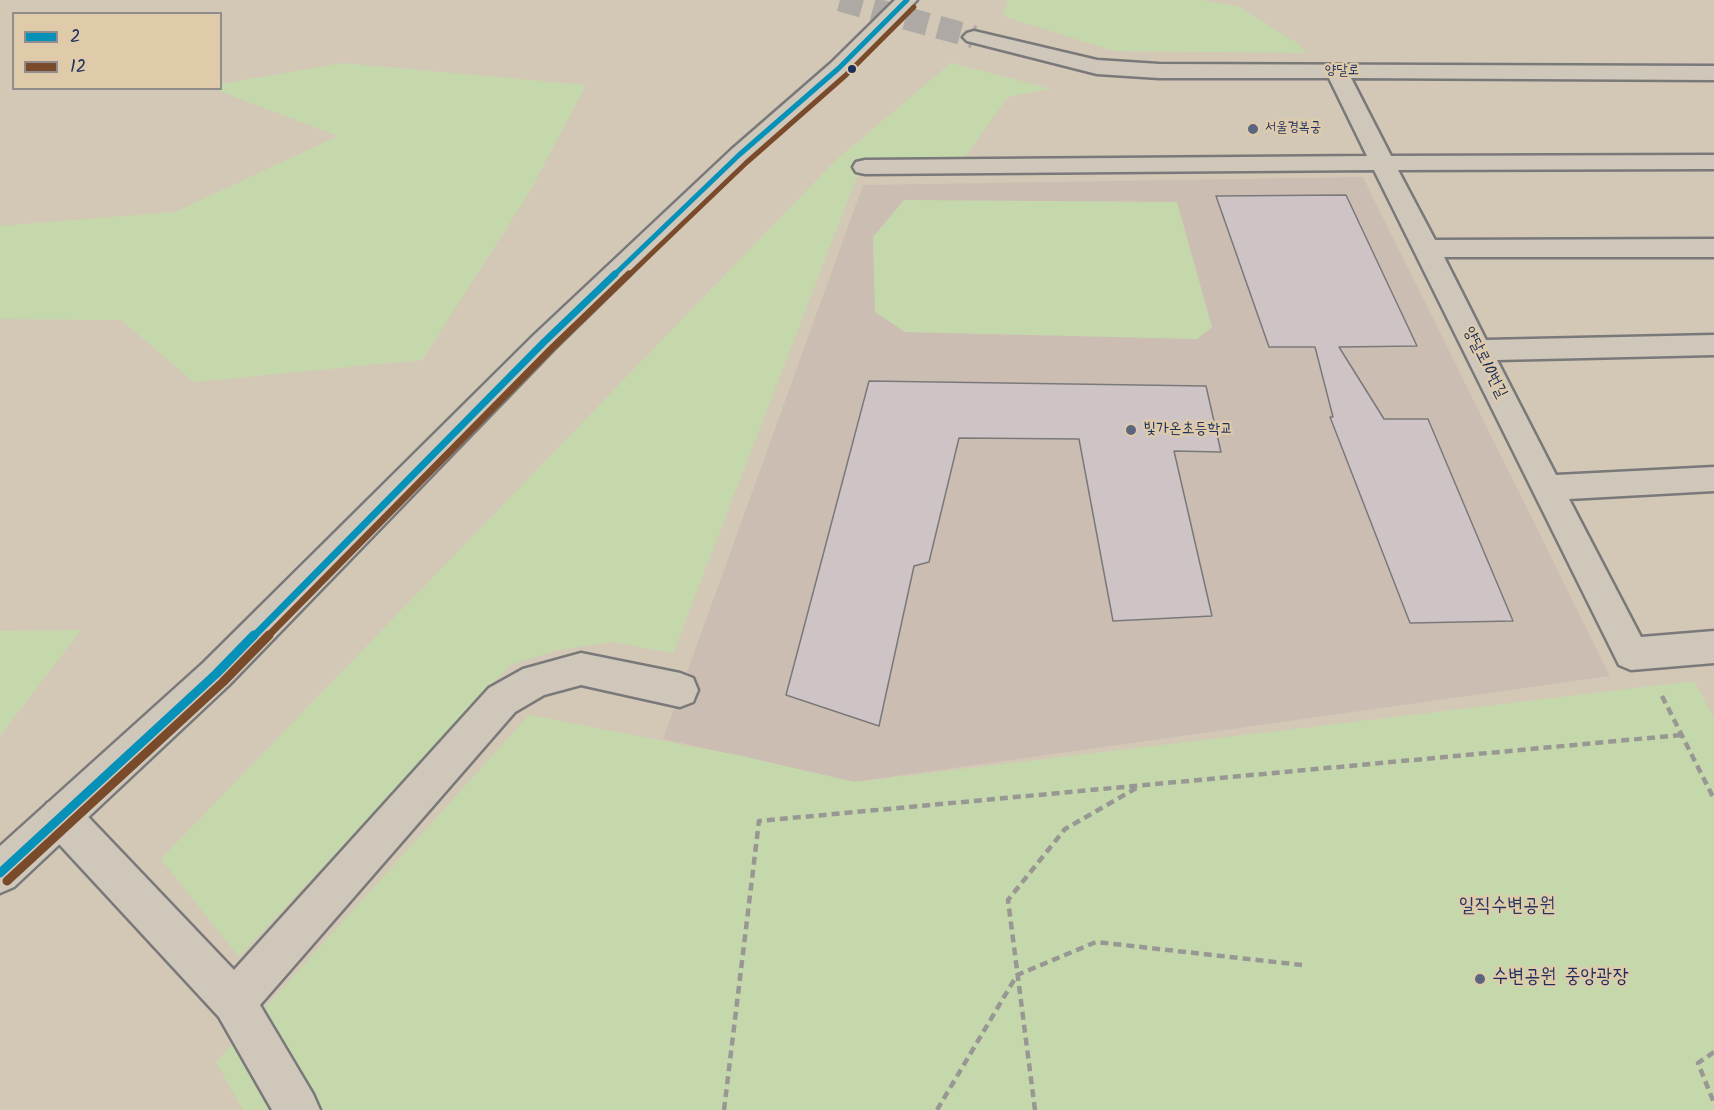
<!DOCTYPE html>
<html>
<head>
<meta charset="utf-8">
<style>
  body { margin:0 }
  #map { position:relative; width:1714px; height:1110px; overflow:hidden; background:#d3c8b6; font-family:Kalam,sans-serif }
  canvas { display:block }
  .legend { position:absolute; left:12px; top:12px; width:210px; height:78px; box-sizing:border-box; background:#dfcbaa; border:2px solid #918d8c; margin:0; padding:8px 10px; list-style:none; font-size:18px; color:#1b2f5e }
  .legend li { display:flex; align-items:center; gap:12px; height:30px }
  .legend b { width:30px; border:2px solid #918d8c }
</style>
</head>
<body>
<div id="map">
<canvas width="1714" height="1110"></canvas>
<ul class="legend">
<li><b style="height:8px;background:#0591b8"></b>2</li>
<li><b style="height:8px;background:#7a4b2a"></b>12</li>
</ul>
</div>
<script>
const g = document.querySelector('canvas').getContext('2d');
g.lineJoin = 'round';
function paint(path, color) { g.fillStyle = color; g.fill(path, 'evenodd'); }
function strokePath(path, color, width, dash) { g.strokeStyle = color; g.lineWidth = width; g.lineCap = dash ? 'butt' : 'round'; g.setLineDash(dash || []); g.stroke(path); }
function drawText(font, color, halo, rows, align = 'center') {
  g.font = font + ' Kalam,"Poor Story",sans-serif'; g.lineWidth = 4.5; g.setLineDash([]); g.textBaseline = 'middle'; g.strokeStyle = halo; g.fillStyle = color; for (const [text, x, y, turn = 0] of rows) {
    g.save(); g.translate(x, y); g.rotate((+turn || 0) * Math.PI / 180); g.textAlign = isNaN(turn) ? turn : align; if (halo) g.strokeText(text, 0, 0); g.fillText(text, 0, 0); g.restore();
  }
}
paint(new Path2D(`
  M1363 177 1610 676 854 782 663 739 863 185Z`), '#ccbdb3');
paint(new Path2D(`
  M1008 0H1201L1237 6 1300 45 1305 53 1114 51 1003 16Z
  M343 63 586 85 529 193 422 360 194 382 121 320 0 319V226L175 212 338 136 214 89 220 88 221 84Z
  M951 63 1051 89 1008 97 951 176 858 174 673 653 613 642 558 650 510 665 239 957 161 859 834 162Z
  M904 200 1177 202 1212 327 1197 339 905 332 875 312 873 237Z
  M81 630 0 736V631Z
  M1694 681 1714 718V1110H243L216 1062 529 715 742 756 854 782Z`), '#c5d8ac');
const building = new Path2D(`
  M1346 195 1417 346 1339 347 1384 419H1428L1513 621 1410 623 1330 417H1333L1315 347H1269L1216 196Z
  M869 381 1206 386 1221 452 1174 451 1212 616 1113 621 1079 439 959 438 929 562 914 566 879 726 786 695Z`);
paint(building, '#cfc4c5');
strokePath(building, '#7a797a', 1.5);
strokePath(new Path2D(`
  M840 0 974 37`), '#aea9a4', 23, [23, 11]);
const minor = new Path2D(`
  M974 31 1097 60 1159 64 1714 66V80L1351 78 1391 156 1714 155V169L1398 170 1435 240 1714 239V257H1444L1486 340 1714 335V355L1497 360 1556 475 1714 467V491L1569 499 1641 637 1714 631V663L1631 670 1619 665 1374 170 865 174 856 172 853 167 856 162 865 160 1367 156 1329 78H1159L1097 74 967 41 963 37 967 33Z
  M581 653 680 673 693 678 698 690 693 702 680 707 581 685 544 695 515 712 260 1005 313 1094 320 1110H272L219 1017 47 831 41 817 47 803 61 798 75 803 234 970 489 688 523 669Z`);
const major = new Path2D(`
  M895 0H917L847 73 747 160 554 349 229 685 14 887 0 893V846L203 663 534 335 731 150 831 63Z`);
strokePath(minor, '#7a797a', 5);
strokePath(major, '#7a797a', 5);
strokePath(new Path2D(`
  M1662 696 1714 799
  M1714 1052 1698 1063 1714 1103
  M724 1110 759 821 1681 735
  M937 1110 1017 975 1096 942 1302 965
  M1035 1110 1008 900 1065 829 1140 786`), '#999794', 4.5, [8, 5]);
paint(minor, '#cfc7ba');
paint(major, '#cfc7ba');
strokePath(new Path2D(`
  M613 276 739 155 839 68 907 0`), '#0591b8', 5);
strokePath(new Path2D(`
  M253 637 544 342 615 274`), '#0591b8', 7);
strokePath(new Path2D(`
  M0 873 216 674 254 635`), '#0591b8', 9);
strokePath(new Path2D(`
  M628 276 746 163 846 75 914 7`), '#7a4b2a', 5);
strokePath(new Path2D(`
  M267 637 551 349 629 274`), '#7a4b2a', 7);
strokePath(new Path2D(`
  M7 881 223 682 269 635`), '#7a4b2a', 9);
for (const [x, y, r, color] of [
  [852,69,5,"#1b2f5e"],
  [1253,129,6,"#5b657d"],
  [1131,430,6,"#5b657d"],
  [1480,979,6,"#5b657d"]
]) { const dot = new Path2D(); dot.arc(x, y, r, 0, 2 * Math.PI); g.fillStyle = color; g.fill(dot); strokePath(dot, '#dfcbaa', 2); }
drawText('14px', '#1b2f5e', '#dfcbaa', [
  ["양달로",1342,72]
]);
drawText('14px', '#1b2f5e', '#dfcbaa', [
  ["서울경복궁",1265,129]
], 'left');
drawText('16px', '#1b2f5e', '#dfcbaa', [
  ["양달로10번길",1484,363,63]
]);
drawText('16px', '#1b2f5e', '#dfcbaa', [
  ["빛가온초등학교",1143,430]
], 'left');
drawText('20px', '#233862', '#dfcbaa', [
  ["일직수변공원",1507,908]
]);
drawText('20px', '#1b2f5e', '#dfcbaa', [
  ["수변공원 중앙광장",1492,979]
], 'left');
</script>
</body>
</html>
